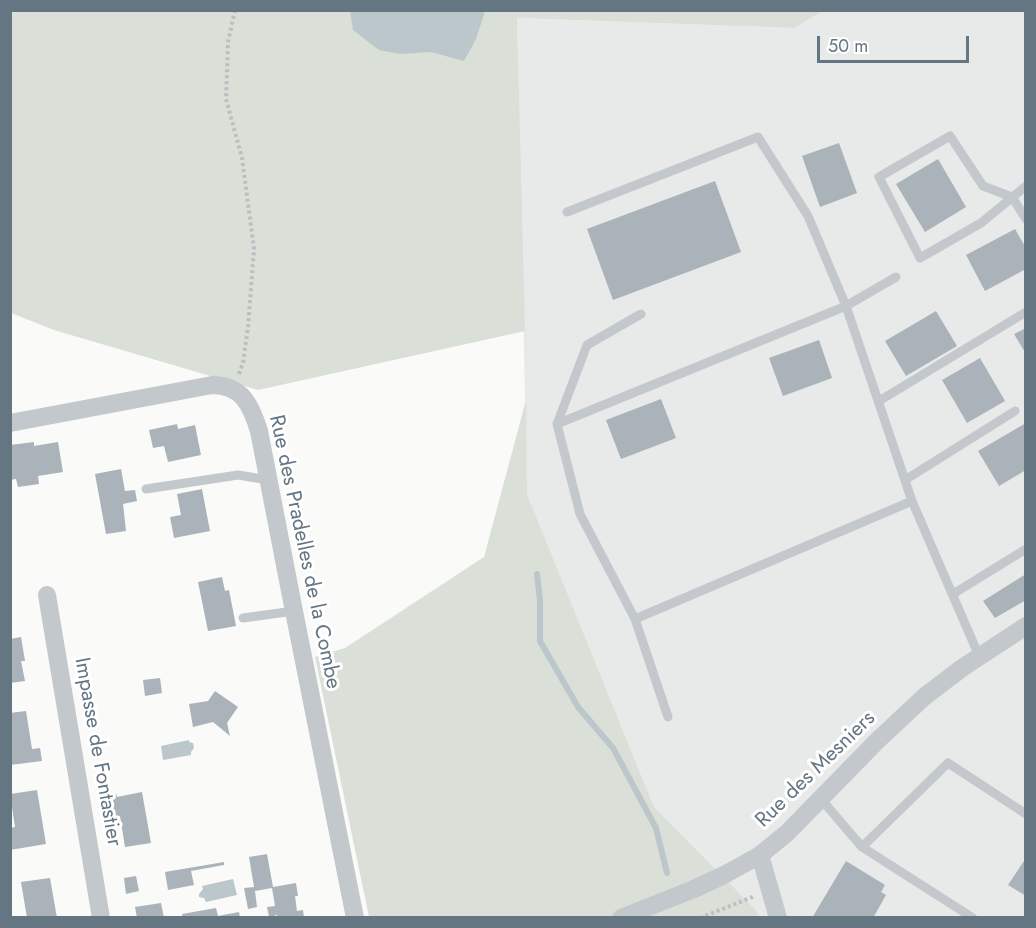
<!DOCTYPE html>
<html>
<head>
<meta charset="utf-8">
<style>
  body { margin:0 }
  #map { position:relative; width:1036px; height:928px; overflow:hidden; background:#fafaf8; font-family:Jost,sans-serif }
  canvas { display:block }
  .frame { position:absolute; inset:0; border:12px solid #657683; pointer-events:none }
  .scale { position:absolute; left:817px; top:36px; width:152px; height:27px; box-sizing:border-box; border:3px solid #657683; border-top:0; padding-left:8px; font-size:18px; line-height:21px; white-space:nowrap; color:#657683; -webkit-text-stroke:4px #fff; paint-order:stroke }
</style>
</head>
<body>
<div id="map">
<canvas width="1036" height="928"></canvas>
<div class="frame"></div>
<div class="scale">50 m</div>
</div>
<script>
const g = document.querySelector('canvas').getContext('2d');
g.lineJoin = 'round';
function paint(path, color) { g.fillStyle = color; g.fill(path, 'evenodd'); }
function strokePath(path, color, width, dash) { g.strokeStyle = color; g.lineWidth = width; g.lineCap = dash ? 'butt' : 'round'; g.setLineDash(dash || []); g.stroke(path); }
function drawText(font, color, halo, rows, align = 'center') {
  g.font = font + ' Jost,sans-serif'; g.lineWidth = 6; g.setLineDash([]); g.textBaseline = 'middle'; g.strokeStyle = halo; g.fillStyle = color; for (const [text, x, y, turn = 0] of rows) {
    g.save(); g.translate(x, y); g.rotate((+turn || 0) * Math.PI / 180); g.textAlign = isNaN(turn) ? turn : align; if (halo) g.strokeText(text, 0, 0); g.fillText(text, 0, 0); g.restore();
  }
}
paint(new Path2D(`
  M823 11H1025V917H759L757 911 654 807 527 494 517 18 794 28Z`), '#e8e9e9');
paint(new Path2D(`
  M10 11H823L794 28 517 18 525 331 258 390 54 330 11 313Z
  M526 400 527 494 654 807 757 911 759 917H369L315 657 345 648 484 557Z`), '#dadfd7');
paint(new Path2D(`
  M350 11V10L485 11 476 39 464 61 431 52 400 54 379 50 353 30Z
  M189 740V742L193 743 194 748 191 752V755L163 760 161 746Z
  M233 879 237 895 206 902 204 898 199 897V894L203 889 202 886Z`), '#bbc7cb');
strokePath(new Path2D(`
  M537 574 540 601V641L578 707 613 748 656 828 667 873`), '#bbc7cb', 6);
paint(new Path2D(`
  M839 143 857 193 820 207 802 156Z
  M938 159 966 207 925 232 896 184Z
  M715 181 741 252 613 300 587 229Z
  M1015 229 1026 248V269L985 291 966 255Z
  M936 311 957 346 906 376 885 341Z
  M1026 328V354L1014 334Z
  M819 340 832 378 783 396 769 358Z
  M980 358 1005 401 967 423 942 380Z
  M661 399 676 438 621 459 606 420Z
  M1026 423V470L999 486 978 451Z
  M177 424 178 429 195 425 201 455 168 462 164 446 153 448 149 430Z
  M34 442V446L58 442 63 472 38 476 39 484 18 487 16 479 10 480V445Z
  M121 469 125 491 135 490 137 501 123 504 126 531 106 534 95 474Z
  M202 489 210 531 174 538 170 517 181 515 177 494Z
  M1026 574V600L995 618 983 601Z
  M222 577 225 591 229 590 236 626 208 631 198 582Z
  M21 637 25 661H21L25 681 10 683V639Z
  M160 678 162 693 145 696 143 680Z
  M215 691 238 707 227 723 230 736 213 722 193 727 189 704 208 701Z
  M26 711 32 749 40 748 42 761 10 765V713Z
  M37 790 46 844 10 850V828L15 827 10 794Z
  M142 792 151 843 125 847 120 816 110 818 106 795 116 794 117 797Z
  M267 854 273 887 296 883 298 896H295L297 911 303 910 304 918H277V915L269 917 267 907 275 906 272 888 255 891 257 907 248 909 244 888 254 887 249 857Z
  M1026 858V896L1008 885Z
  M846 861 885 885 881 892 886 895 873 918H812Z
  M224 862V865L191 871 194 885 168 890 165 872Z
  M136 876 139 891 126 894 124 878Z
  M50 878 57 918H27L21 882Z
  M161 903 164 918H137L135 907Z
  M216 908 218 916 239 912 240 918H183L182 914Z`), '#aab3b9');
strokePath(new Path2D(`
  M235 10 228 42 226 99 242 158 254 249 248 327 243 363 239 374
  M700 918 755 896`), '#bbbfc2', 4, [3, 3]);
strokePath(new Path2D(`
  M1026 186 981 223 920 258 879 177 950 136 983 186 1012 197 1026 219
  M567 212 758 137 808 216 846 306 912 501
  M879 401 1026 312
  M557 424 587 345 641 314
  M905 480 1015 411
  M146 489 238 475 269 480
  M953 594 1026 549
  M243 618 294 611
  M635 619 912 501 979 656
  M668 717 635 619 580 514 557 424 846 306 896 277
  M821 799 862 847 973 918
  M862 847 948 763 1026 814`), '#c3c8cc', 9);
strokePath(new Path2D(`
  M10 423 212 385C242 385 251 405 259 431L291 596 355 918
  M47 595 101 918
  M760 855 778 918
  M621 918 694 889 724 875 760 855 787 833 877 741 924 697 962 668 1026 626`), '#c3c8cc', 18);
drawText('21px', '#657683', '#fff', [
  ["Rue des Pradelles de la Combe",304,552,78],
  ["Impasse de Fontastier",97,752,80],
  ["Rue des Mesniers",816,770,-44]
]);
</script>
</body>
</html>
